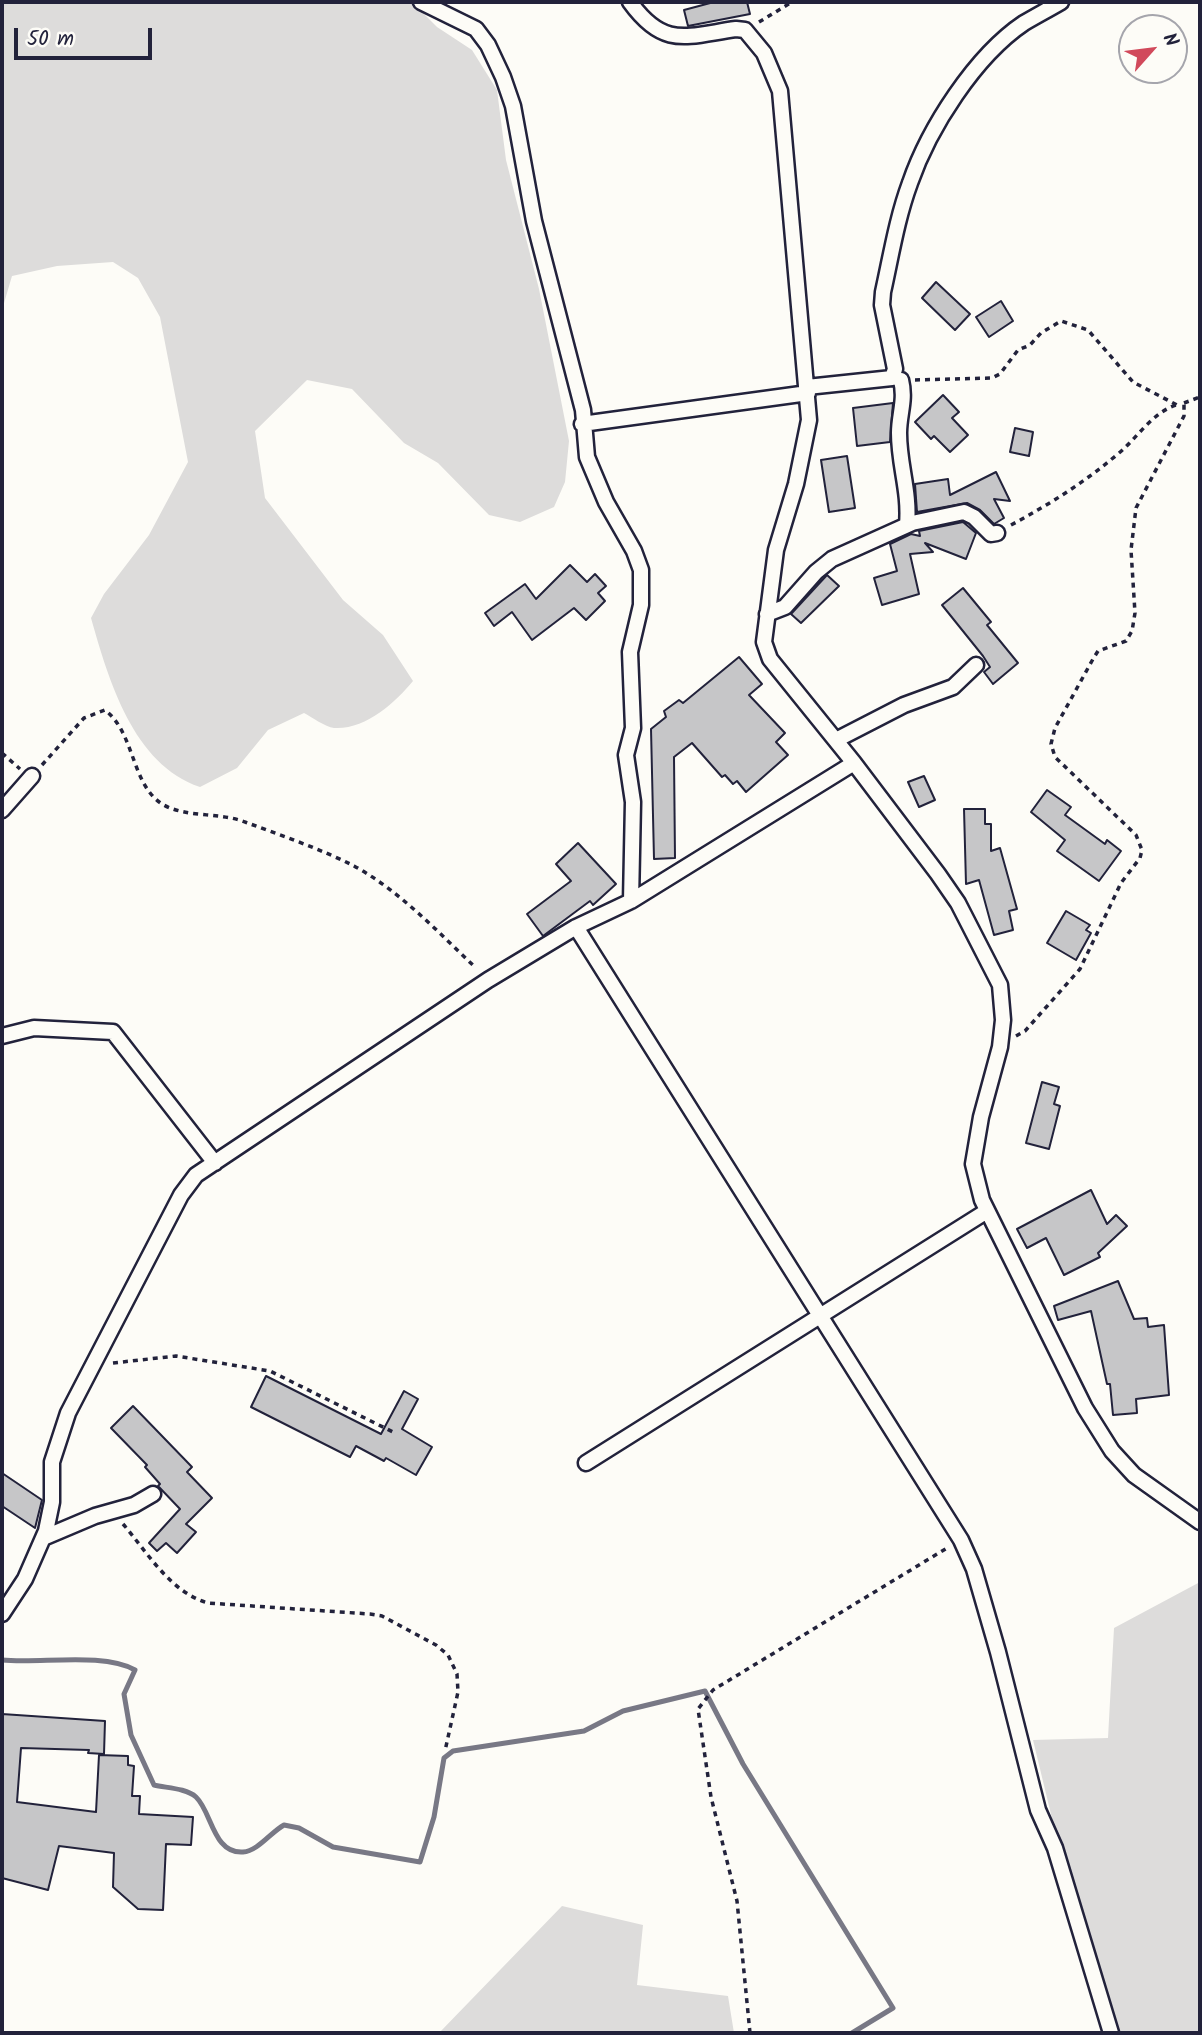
<!DOCTYPE html>
<html>
<head>
<meta charset="utf-8">
<style>
  body { margin:0 }
  #map { position:relative; width:1202px; height:2035px; overflow:hidden; background:#fdfcf7; font-family:Kalam,sans-serif }
  canvas { display:block }
  .frame { position:absolute; inset:0; border:4px solid #22223b; pointer-events:none }
  .north { position:absolute; left:1118px; top:14px; width:70px; height:70px; box-sizing:border-box; background:#fdfcf7; border:2px solid #a5a5ac; border-radius:50%; rotate:62deg; font-size:19px; font-weight:700; line-height:28px; text-align:center; color:#22223b }
  .north::after { content:''; display:block; margin:auto; width:24px; height:32px; background:#d1495b; clip-path:polygon(50% 0,100% 100%,50% 72%,0 100%) }
  .scale { position:absolute; left:14px; top:28px; width:138px; height:32px; box-sizing:border-box; border:4px solid #22223b; border-top:0; padding-left:9px; font-size:21px; line-height:24px; white-space:nowrap; color:#22223b; -webkit-text-stroke:5px #fdfcf7; paint-order:stroke }
</style>
</head>
<body>
<div id="map">
<canvas width="1202" height="2035"></canvas>
<div class="frame"></div>
<div class="north">N</div>
<div class="scale">50 m</div>
</div>
<script>
const g = document.querySelector('canvas').getContext('2d');
g.lineJoin = 'round';
function paint(path, color) { g.fillStyle = color; g.fill(path, 'evenodd'); }
function strokePath(path, color, width, dash) { g.strokeStyle = color; g.lineWidth = width; g.lineCap = dash ? 'butt' : 'round'; g.setLineDash(dash || []); g.stroke(path); }
paint(new Path2D(`
  M2 2H412L437 27 472 50 497 90 506 160 539 289 569 441 565 482 554 507 520 522 489 515 438 463 404 443 352 389 307 380 255 431 265 498 343 600 383 635 413 681C395 703 365 730 334 728 325 727 312 717 304 713L268 730 237 768 200 787C133 764 109 681 91 618L104 594 149 535 188 462 160 317 138 278 113 262 57 266 12 276 2 310Z
  M1200 1582 1199 2033H1104L1033 1740 1108 1738 1114 1628Z
  M562 1906 643 1925 637 1985 728 1996 734 2033H439Z`), '#dddcdb');
strokePath(new Path2D(`
  M2 1660C39 1664 103 1652 135 1670L124 1694 131 1735 154 1785C166 1788 186 1788 196 1797 212 1812 213 1854 243 1852 258 1851 271 1832 284 1825L299 1828 333 1847 420 1862 434 1817 444 1758 453 1751 584 1731 623 1711 705 1691 743 1764 893 2008 852 2033`), '#787885', 5);
const building = new Path2D(`
  M714 2H747L750 14 688 26 684 10Z
  M936 282 970 314 955 330 922 298Z
  M1001 301 1013 321 989 337 976 317Z
  M943 395 959 412 952 418 968 435 950 452 934 436 931 439 915 422Z
  M893 403 890 442 857 446 853 408Z
  M1015 428 1033 432 1029 456 1010 452Z
  M847 456 855 508 829 512 821 460Z
  M996 472 1010 501 994 499 1004 518 994 524 980 510 967 503 917 512 915 484 948 479 950 495Z
  M963 522 976 533 966 559 925 543 933 552 910 554 919 594 882 605 874 578 897 571 890 544 911 534 920 536 919 531Z
  M570 565 587 582 595 574 606 586 598 593 605 601 586 620 574 608 532 640 512 612 494 626 485 613 525 584 536 599Z
  M827 575 839 586 801 623 791 614Z
  M963 588 991 622 987 625 1018 663 993 684 984 672 990 667 983 656 942 605Z
  M739 657 762 684 749 695 785 733 776 742 788 755 746 792 737 781 733 784 725 775 722 777 692 743 674 757 675 858 654 859 651 729 666 717 664 711 679 700 683 703Z
  M924 776 935 800 919 807 908 782Z
  M1047 790 1071 807 1065 815 1105 844 1107 840 1121 851 1099 881 1057 851 1065 840 1031 812Z
  M964 809H985V824H991V851L1000 848 1017 909 1009 911 1013 930 994 935 979 880 966 884Z
  M578 843 616 884 593 905 590 901 543 936 527 914 571 881 556 864Z
  M1066 911 1090 925 1086 930 1091 933 1076 960 1047 943Z
  M1042 1082 1059 1087 1054 1104 1060 1106 1049 1149 1026 1143Z
  M1091 1190 1107 1224 1116 1215 1127 1226 1098 1253 1100 1257 1064 1275 1046 1238 1027 1248 1017 1229Z
  M1118 1281 1134 1319 1147 1318 1148 1327 1164 1325 1169 1395 1136 1399 1137 1413 1113 1415 1110 1384H1107L1091 1311 1058 1320 1054 1306Z
  M266 1376 381 1434 404 1391 418 1399 402 1429 432 1447 416 1475 386 1458 384 1461 356 1446 350 1457 251 1407Z
  M133 1406 192 1467 187 1472 212 1498 186 1524 196 1532 177 1553 166 1543 157 1551 149 1543 180 1509 158 1486 160 1484 145 1467 147 1465 111 1428Z
  M2 1473 42 1500 35 1528 2 1506Z
  M2 1714 105 1721 104 1754 88 1753 89 1750 21 1748 17 1802 96 1812 99 1755 128 1756V1765L134 1766 132 1796H140L139 1814 193 1817 191 1845 166 1844 163 1910 138 1909 113 1887 114 1853 59 1846 48 1890 2 1878Z`);
paint(building, '#c6c6c8');
strokePath(building, '#22223b', 2);
const street = new Path2D(`
  M421 2 476 29 488 45 503 77 513 106 534 221 583 410 587 457 606 502 634 551 641 570V605L630 652 633 728 626 755 633 802 631 901
  M630 2C664 49 686 36 736 29L745 30 764 53 780 91 809 420 796 484 776 550 764 642 770 659 854 763 938 874 958 903 1000 985 1003 1020 1000 1047 981 1117 973 1164 982 1200 1085 1408 1112 1451 1134 1475 1200 1522
  M901 380C906 400 899 414 899 433 899 466 910 491 907 525
  M807 387 892 378 895 369 882 305 883 292C891 256 897 218 910 183 929 128 975 56 1024 23 1036 16 1049 9 1061 2
  M582 424 808 393
  M767 614 785 607 816 572 832 559 912 523 964 512 974 517 991 534 997 533
  M836 740 904 705 953 687 976 665
  M2 810 32 776
  M576 927 961 1540 974 1569 998 1652 1038 1810 1055 1848 1111 2033
  M2 1036 34 1028 113 1032 215 1163
  M586 1463 987 1211
  M43 1538 95 1516 134 1505 153 1494
  M2 1614 25 1579 46 1531 52 1502V1462L68 1413 181 1195 196 1175 488 980 576 927 631 901 854 763`);
strokePath(street, '#22223b', 19);
strokePath(new Path2D(`
  M759 22 792 2
  M915 380 992 378 1000 374 1018 350 1030 345 1041 333 1061 321 1088 330 1133 382 1177 405
  M1184 403 1200 397
  M1011 525C1050 504 1085 482 1119 453 1138 437 1152 413 1176 405
  M2 753 20 769
  M42 765 84 718 105 710C135 733 131 784 162 804 185 818 220 812 245 822 280 835 321 849 354 866 400 891 439 933 476 968
  M1016 1036 1025 1031 1080 969 1121 883 1140 858 1142 850 1136 835 1055 757 1051 744 1055 728 1093 659 1098 651 1126 641 1132 631 1135 613 1131 550 1136 508 1184 416V403
  M113 1363 176 1356 270 1371 393 1432
  M123 1524C147 1552 171 1593 208 1603L370 1614 382 1616 436 1645 448 1655 457 1674 458 1692 445 1751
  M750 2033 737 1901 711 1797 698 1709 713 1690 947 1548`), '#22223b', 3.5, [5, 5]);
strokePath(street, '#fdfcf7', 14);
</script>
</body>
</html>
